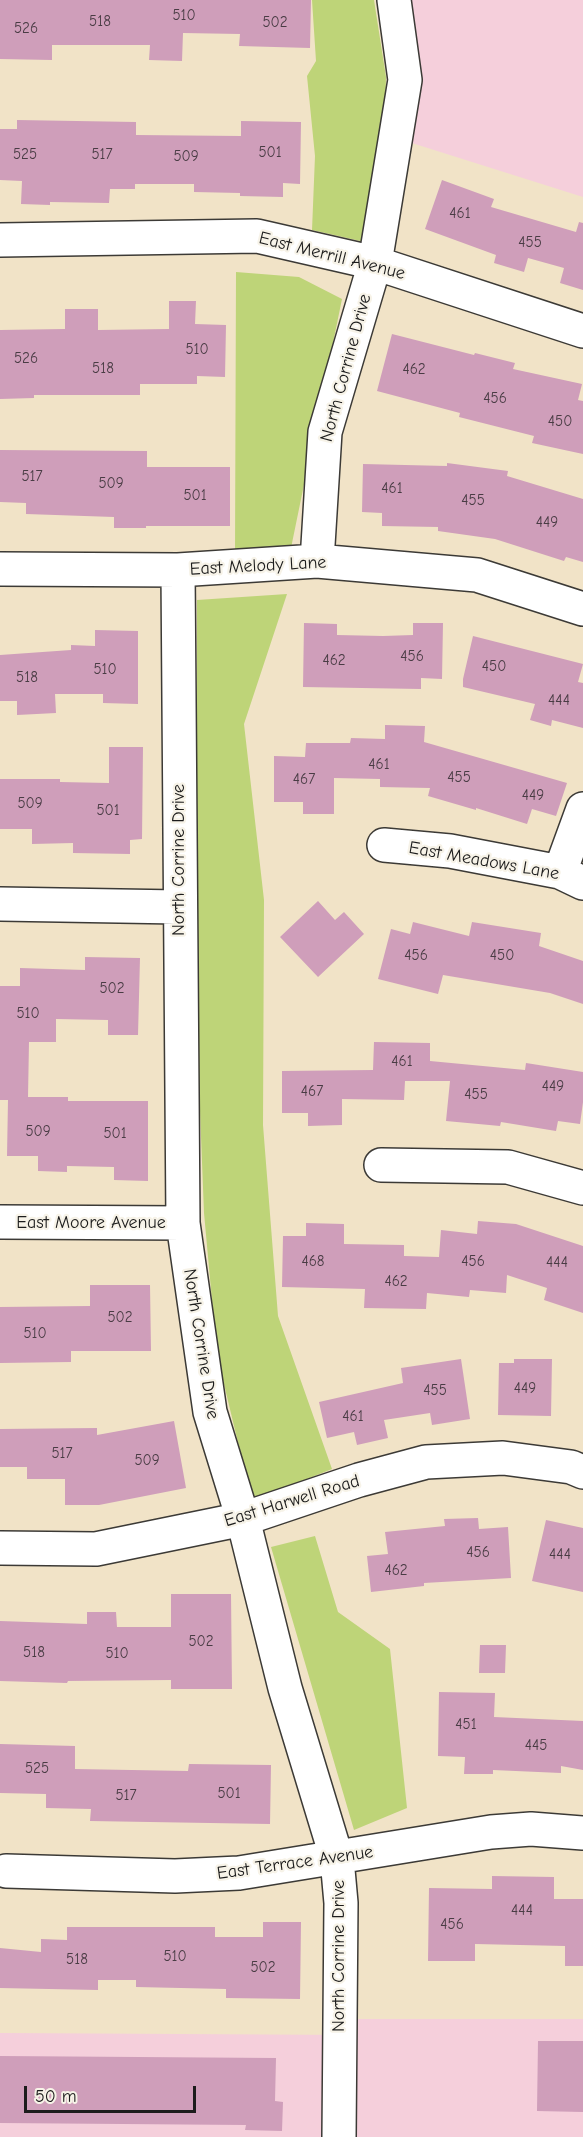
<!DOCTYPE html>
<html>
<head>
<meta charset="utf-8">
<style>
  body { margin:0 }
  #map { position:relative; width:583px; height:2137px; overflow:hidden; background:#f1e3c7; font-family:"Comic Neue",sans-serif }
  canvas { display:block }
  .scale { position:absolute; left:24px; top:2086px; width:172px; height:27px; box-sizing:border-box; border:3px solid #1c1c1c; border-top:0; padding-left:8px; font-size:18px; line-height:21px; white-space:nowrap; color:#1c1c1c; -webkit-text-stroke:4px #f7f3e8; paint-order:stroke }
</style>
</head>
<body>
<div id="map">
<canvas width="583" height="2137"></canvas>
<div class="scale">50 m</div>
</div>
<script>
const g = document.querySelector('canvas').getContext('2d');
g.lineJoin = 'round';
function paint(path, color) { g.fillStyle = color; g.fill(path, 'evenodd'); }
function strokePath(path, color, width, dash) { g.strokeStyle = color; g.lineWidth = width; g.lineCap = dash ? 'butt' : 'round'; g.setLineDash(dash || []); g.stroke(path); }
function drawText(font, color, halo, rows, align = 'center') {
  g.font = font + ' "Comic Neue",sans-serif'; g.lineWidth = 4.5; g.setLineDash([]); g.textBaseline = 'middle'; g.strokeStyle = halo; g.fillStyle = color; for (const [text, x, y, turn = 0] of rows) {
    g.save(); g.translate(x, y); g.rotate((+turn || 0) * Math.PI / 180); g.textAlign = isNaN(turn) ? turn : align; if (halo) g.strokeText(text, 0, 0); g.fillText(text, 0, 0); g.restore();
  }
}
paint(new Path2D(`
  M394 0H583V197L396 138Z
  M357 2019H583V2137H0V2033L356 2035Z`), '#f5cfdb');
paint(new Path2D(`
  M312 0H374L386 77 384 161 369 243 312 230 315 156 307 76 316 61Z
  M236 272 299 277 342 299 291 548 235 554Z
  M287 594 244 724 264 900 263 1125 278 1316 332 1469 252 1501 217 1355 204 1213 197 1035V600Z
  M315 1536 338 1612 390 1649 407 1808 354 1830 271 1547Z`), '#bed478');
paint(new Path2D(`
  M0 0H311L310 48 239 46 240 34 183 33 182 61 149 60 150 45H52V60L0 59Z
  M17 120 136 122V135L241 136V121L301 122 300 184 283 183V197L240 196V193L194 192V184H135V189H110L109 203 50 202V205L21 204 22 181 0 180V129H17Z
  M442 180 494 199 491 207 576 232 579 222 583 223V290L560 283 564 268 528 258 524 272 494 263 496 255 425 229Z
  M169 301H196L195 324 226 325 225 377 197 376V384H140V395H34V398L0 399V330L65 329V309H98V330L169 329Z
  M392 334 474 355 475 353 515 363 513 369 582 384 578 400 583 401V454L532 443 534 436 459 417 460 413 377 391Z
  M0 450 147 451V467H230V526H146V528H114V517L26 514V503L0 502Z
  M447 463 508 471 507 476 583 499V562L566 557 564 561 495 539 438 531V527L382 526V513L362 512 363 464 447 466Z
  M304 623 337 624V635L383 636 413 635V623H443L442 679 421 678V689L303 687Z
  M95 630 138 631V704L103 703V694H55L56 713 17 715V701H0V655L71 650V645L95 646Z
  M473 636 583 664 578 682 583 683V728L552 720 551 726 530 720 535 704 463 687V679Z
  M385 725 425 726 424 742 567 783 556 816 532 809 527 824 476 808V810L428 796 430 788 380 787V779L334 778V814H303V802H274V756L305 757 306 743H350L351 738 385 739Z
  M109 747H143L142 839 130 840V854L73 853V843L32 844V829H0V779H60V782L109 783Z
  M318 901 335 920 344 912 364 934 318 977 280 937Z
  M413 922 469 936 472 922 541 933 539 946 583 961V1004L550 993 443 975 438 994 378 979 391 929 410 934Z
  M85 957 140 958 138 1035H108V1020L56 1019V1042H29L28 1097H68V1101H148V1181L114 1180V1167L67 1166V1172L38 1171V1156H7L8 1100H0V986H20V968L85 970Z
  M374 1042 430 1043V1061L525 1070 526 1063 583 1072V1102L580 1124 558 1121 556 1131 501 1122 500 1126 446 1121 450 1081H405L404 1100 342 1099V1125L308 1126V1113H282V1071L373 1070Z
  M478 1221 516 1224 583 1246V1313L544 1300 547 1288 507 1275 506 1293 470 1290 469 1297 427 1293 426 1309 364 1308 365 1289 282 1287 283 1236H306V1223L344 1224V1244L404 1245V1256L439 1257 441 1230 477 1234Z
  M90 1285H150L151 1351H71V1362L0 1363V1307L90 1306Z
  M461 1359 470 1419 432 1425 430 1413 384 1420 388 1438 357 1445 354 1432 327 1438 319 1402 403 1383 401 1368Z
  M514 1359H552L551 1416 498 1415 499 1363H514Z
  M174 1421 186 1488 99 1505H65V1479H27V1467H0V1429L97 1428V1435Z
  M478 1518 479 1529 508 1527 511 1578 424 1583V1586L371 1592 367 1556 388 1554 385 1532 445 1526 444 1519Z
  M546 1520 583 1528V1592L532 1581Z
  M171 1594H231L232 1689H171V1680L68 1681 67 1683 0 1681V1621L87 1624V1612H116L117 1627H171Z
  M480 1645H506L505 1673H479Z
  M439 1692 495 1693 494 1717 583 1721V1770L561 1766V1773L493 1770V1774H464L465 1757 438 1756Z
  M0 1744 75 1746V1769L188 1771 189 1764 271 1765 270 1824 90 1821 91 1809 46 1808V1794L0 1793Z
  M492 1876 554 1877V1899H583V1966H565V1946L475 1944V1961H428L429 1888 492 1889Z
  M263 1922H301L300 1999 226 1998V1989L136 1987V1980H98V1990L0 1988V1948L41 1952V1939L67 1940V1927H215V1937H263Z
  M538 2041H583V2112L537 2111Z
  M0 2056 276 2058 275 2101 283 2102 282 2131 245 2130 246 2125 0 2123Z`), '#cf9eba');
const minor = new Path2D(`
  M0 240 257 236 375 263 583 331
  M317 561 325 432 375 263 405 80 394 0
  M0 569 178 570 317 561 477 575 583 609
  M178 570 183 1223 210 1412 243 1519 285 1688 337 1859 341 1903 339 2137
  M384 845 450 851 560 872 583 883
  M560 872 583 809
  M0 904 179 907
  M381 1165 508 1167 583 1188
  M0 1222 183 1223
  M0 1548 96 1549 243 1519 359 1480 426 1462 503 1458 571 1467 583 1472
  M6 1871 175 1876 239 1873 491 1832 531 1829 583 1833`);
strokePath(minor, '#3c3a36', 36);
strokePath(minor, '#fff', 33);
drawText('15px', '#493c44', null, [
  ["510",184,16],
  ["518",100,22],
  ["502",275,23],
  ["526",26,29],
  ["501",270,153],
  ["525",25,155],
  ["517",102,155],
  ["509",186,157],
  ["461",460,214],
  ["455",530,243],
  ["510",197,350],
  ["526",26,359],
  ["518",103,369],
  ["462",414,370],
  ["456",495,399],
  ["450",560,422],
  ["517",32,477],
  ["509",111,484],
  ["461",392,489],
  ["501",195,496],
  ["455",473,501],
  ["449",547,523],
  ["456",412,657],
  ["462",334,661],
  ["450",494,667],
  ["510",105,670],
  ["518",27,678],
  ["444",559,701],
  ["461",379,765],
  ["455",459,778],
  ["467",304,780],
  ["449",533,796],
  ["509",30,804],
  ["501",108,811],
  ["456",416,956],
  ["450",502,956],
  ["502",112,989],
  ["510",28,1014],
  ["461",402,1062],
  ["449",553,1087],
  ["467",312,1092],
  ["455",476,1095],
  ["509",38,1132],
  ["501",115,1134],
  ["468",313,1262],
  ["456",473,1262],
  ["444",557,1263],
  ["462",396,1282],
  ["502",120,1318],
  ["510",35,1334],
  ["449",525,1389],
  ["455",435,1391],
  ["461",353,1417],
  ["517",62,1454],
  ["509",147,1461],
  ["456",478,1553],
  ["444",560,1555],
  ["462",396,1571],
  ["502",201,1642],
  ["518",34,1653],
  ["510",117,1654],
  ["451",466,1725],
  ["445",536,1746],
  ["525",37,1769],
  ["501",229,1794],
  ["517",126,1796],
  ["444",522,1911],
  ["456",452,1925],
  ["510",175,1957],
  ["518",77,1960],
  ["502",263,1968]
]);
drawText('18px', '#1c1c1c', '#f7f3e8', [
  ["East Merrill Avenue",332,256,14],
  ["North Corrine Drive",346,368,-75],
  ["East Melody Lane",258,566,-3],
  ["North Corrine Drive",179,860,-90],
  ["East Meadows Lane",484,861,10],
  ["East Moore Avenue",91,1223],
  ["North Corrine Drive",201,1344,81],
  ["East Harwell Road",292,1501,-17],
  ["East Terrace Avenue",295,1863,-8],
  ["North Corrine Drive",339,1956,-90]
]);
</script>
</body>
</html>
